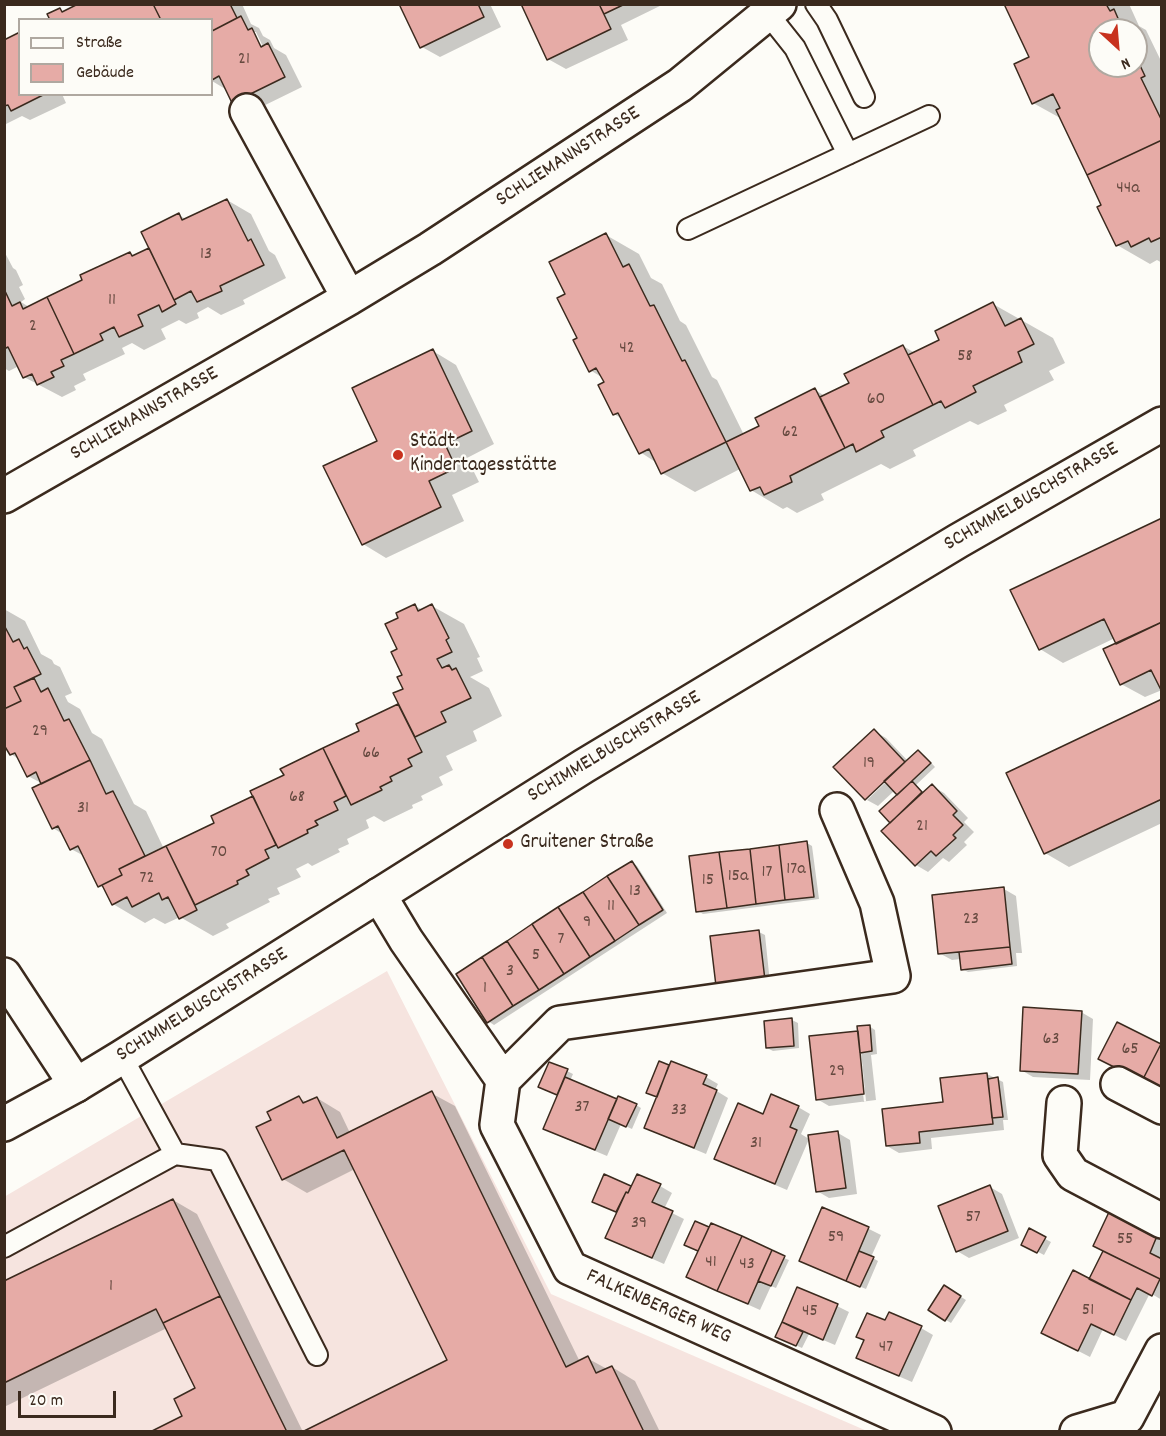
<!DOCTYPE html>
<html>
<head>
<meta charset="utf-8">
<style>
  body { margin:0 }
  #map { position:relative; width:1166px; height:1436px; overflow:hidden; background:#fdfcf7; font-family:Dekko,sans-serif }
  canvas { display:block }
  .frame { position:absolute; inset:0; border:6px solid #3b2a1e; pointer-events:none }
  .legend { position:absolute; left:18px; top:18px; width:195px; height:78px; box-sizing:border-box; background:#fdfcf7; border:2px solid #afa8a0; margin:0; padding:8px 10px; list-style:none; font-size:18px; color:#3b2a1e }
  .legend li { display:flex; align-items:center; gap:12px; height:30px }
  .legend b { width:30px; border:2px solid #afa8a0 }
  .north { position:absolute; left:1088px; top:18px; width:60px; height:60px; box-sizing:border-box; background:#fdfcf7; border:2px solid #afa8a0; border-radius:50%; rotate:154deg; font-size:16px; font-weight:700; line-height:24px; text-align:center; color:#3b2a1e }
  .north::after { content:''; display:block; margin:auto; width:21px; height:27px; background:#c8321e; clip-path:polygon(50% 0,100% 100%,50% 72%,0 100%) }
  .scale { position:absolute; left:18px; top:1391px; width:98px; height:27px; box-sizing:border-box; border:3px solid #3b2a1e; border-top:0; padding-left:8px; font-size:18px; line-height:21px; white-space:nowrap; color:#3b2a1e; -webkit-text-stroke:4px #fdfcf7; paint-order:stroke }
</style>
</head>
<body>
<div id="map">
<canvas width="1166" height="1436"></canvas>
<div class="frame"></div>
<ul class="legend">
<li><b style="height:8px;background:#fdfcf7"></b>Straße</li>
<li><b style="height:16px;background:#e6aba6"></b>Gebäude</li>
</ul>
<div class="north">N</div>
<div class="scale">20 m</div>
</div>
<script>
const g = document.querySelector('canvas').getContext('2d');
g.lineJoin = 'round';
function paint(path, color) { g.fillStyle = color; g.fill(path, 'evenodd'); }
function strokePath(path, color, width, dash) { g.strokeStyle = color; g.lineWidth = width; g.lineCap = dash ? 'butt' : 'round'; g.setLineDash(dash || []); g.stroke(path); }
function drawText(font, color, halo, rows, align = 'center') {
  g.font = font + ' Dekko,sans-serif'; g.lineWidth = 4.5; g.setLineDash([]); g.textBaseline = 'middle'; g.strokeStyle = halo; g.fillStyle = color; for (const [text, x, y, turn = 0] of rows) {
    g.save(); g.translate(x, y); g.rotate((+turn || 0) * Math.PI / 180); g.textAlign = isNaN(turn) ? turn : align; if (halo) g.strokeText(text, 0, 0); g.fillText(text, 0, 0); g.restore();
  }
}
paint(new Path2D(`
  M387 971 551 1294 867 1431H5L4 1197Z`), '#f6e4df');
paint(new Path2D(`
  M81 4H242L251 24 259 28 263 36 270 40 274 48 286 55 302 87 251 112 227 90 212 81V20H49L60 10 64 12ZM252 32H256L266 53 263 54Z
  M401 4H490L501 27 440 57 422 47Z
  M522 4H664L621 25 628 40 566 69 548 59Z
  M1006 4H1129L1139 26 1146 30 1162 63V263L1157 260 1150 264 1117 245 1103 206 1062 119 1033 103 1031 57ZM1100 30H1136V66H1100Z
  M4 41 20 94H62L66 103 30 120 22 116 4 125Z
  M227 200 251 214 269 251 275 255 286 278 243 300 245 304 221 315 208 307 197 313 199 318 186 324 179 320 161 329 166 339 144 350 132 343 122 348 125 354 83 374 86 380 74 386 76 390 62 397 24 377 19 366 9 371 4 368V251L13 268 16 270 23 285 19 287 25 299 21 302 29 307 84 281 130 253 135 256 151 248 179 215 187 220Z
  M606 235 639 254 651 278 662 284 680 321 686 325 712 377 717 380 744 435 761 427 815 390 825 396 851 383 903 346 915 353 941 340 993 304 1053 338 1065 363 1049 371 1054 380 1004 405 1007 411 978 425 970 421 966 423 913 450 916 456 890 469 881 464 821 494 824 500 797 513 787 507 783 509 751 490 740 469 695 492 662 473 657 463 640 452 624 420 614 414 603 378 590 370 567 295Z
  M433 351 456 365 494 444 467 458 479 482 452 495 464 521 386 558 363 544 379 442Z
  M1162 520V690L1145 697 1121 684 1118 645 1115 638 1063 663 1040 649Z
  M415 606 423 610 432 606 464 624 480 657 477 658 483 671 470 677 489 688 502 716 473 731 477 741 446 756 453 770 439 777 443 785 421 796 423 800 412 805 413 808 384 822 374 816 366 820 369 828 347 839 349 844 338 849 340 852 312 866 308 863 296 869 301 877 277 888 280 894 268 899 270 902 226 924 229 928 213 936 180 917 165 924 154 918 145 923 113 904 105 889 100 885 86 857 71 849 64 835 53 828 43 784 28 776 20 760 11 754 4 741V609L25 621 41 654 52 660 54 664 60 667 72 693 65 696 68 702 80 709 92 733 102 739 134 804 146 811 164 849 216 824 286 776 282 769 361 731 358 725 400 704 405 689 404 676 399 650 400 619Z
  M1162 701V823L1069 867 1045 853 1008 774Z
  M874 731 886 738 908 761 918 752 924 755 935 767 916 785 924 793 932 786 944 793 968 818 964 822 974 832 964 842 967 845 949 862 943 858 928 872 916 865 884 831 892 823 881 812 899 795 895 790 878 806 867 800 887 781 885 779 865 798 867 800 835 767Z
  M807 843 812 846 819 899 703 914 698 911Z
  M632 862 637 866 667 913 494 1025 488 1021Z
  M1004 889 1016 896 1022 953H1016L1017 966 968 972 962 969 961 959 952 960 939 953Z
  M759 932 765 935 770 983 723 988Z
  M1081 1012 1093 1019 1090 1080 1033 1077 1021 1070Z
  M792 1020 798 1023 799 1048 773 1051 767 1048Z
  M869 1026 875 1030 877 1054 871 1055 876 1100 829 1106 817 1099 859 1032ZM858 1051H861L866 1101 864 1102Z
  M659 1063 670 1067 706 1077 718 1084 715 1090 728 1098 706 1154 658 1134 646 1128 658 1097Z
  M567 1071 573 1074 570 1081 617 1101 636 1105 641 1108 632 1129 621 1124 607 1156 557 1135 545 1128 559 1095 545 1090Z
  M987 1074 1003 1082 1008 1120H1003L1004 1130 931 1138 932 1149 899 1153 887 1146 944 1103Z
  M431 1093 455 1106 580 1362 587 1358 607 1369 612 1367 635 1381 660 1432H305L449 1361 355 1169 307 1193 283 1179 273 1120 299 1098 308 1103 317 1098 340 1112 350 1133Z
  M798 1107 810 1114 801 1134 809 1139 787 1190 728 1165 716 1158 764 1116Z
  M838 1133 850 1140 857 1194 829 1198 817 1191Z
  M605 1176 632 1188 660 1186 672 1193 664 1209 684 1219 664 1264 619 1244 618 1212 599 1204Z
  M990 1187 1002 1194 1019 1238 969 1258 957 1251Z
  M173 1200 197 1214 303 1432H154L184 1417 197 1389 167 1328 4 1407V1283Z
  M823 1209 869 1229 881 1235 871 1257 878 1261 866 1289 812 1267 801 1260Z
  M1110 1214 1162 1240V1300L1150 1293 1126 1341 1103 1329 1090 1357 1055 1339 1089 1281 1105 1251Z
  M696 1223 789 1260 776 1288 771 1286 760 1310 700 1283V1251L692 1248Z
  M1030 1231 1051 1242 1044 1255 1023 1244Z
  M945 1287 966 1300 951 1323 930 1310Z
  M798 1289 837 1306 849 1312 835 1345 809 1334 802 1348 777 1337Z
  M886 1322 921 1328 933 1335 912 1382 870 1364 858 1357Z`), '#0003');
const building = new Path2D(`
  M78 4H153L161 20H46L49 18 47 14 60 8 62 12Z
  M153 4H230L237 18 212 31V20H161Z
  M399 4H478L484 17 420 48Z
  M521 4H599L611 29 547 60Z
  M599 4H625L604 14Z
  M1004 4H1106L1110 11 1114 9 1123 30H1100V66H1136V57L1145 76 1141 78 1162 121V140L1087 175 1056 110 1060 108 1053 94 1032 104 1014 64 1029 57Z
  M241 16 248 30 252 28 261 47 268 43 285 77 232 103 219 76 212 80V31Z
  M20 32V94H45L11 111 8 105 4 106V40Z
  M1162 140V237L1151 242 1149 238 1131 247 1128 241 1116 246 1097 207 1101 205 1087 175Z
  M227 199 248 241 251 239 264 265 220 286 222 291 197 302 191 291 174 300 141 232 179 213 182 220Z
  M606 233 623 267 629 264 650 306 654 305 682 361 685 360 726 442 661 474 649 449 639 454 618 413 613 415 598 385 604 382 596 368 589 372 573 340 577 338 557 298 565 294 549 262Z
  M149 248 176 304 162 312 159 305 138 315 143 326 119 337 114 327 100 334 103 340 74 354 47 297 82 280 80 275 130 252 132 256Z
  M5 291 12 306 20 302 23 309 47 297 74 354 61 360 64 366 51 372 54 377 37 385 32 374 23 378 8 347 4 349Z
  M993 302 1005 326 1021 318 1034 344 1018 352 1022 362 973 386 976 392 945 408 941 401 933 405 908 355 939 340 935 331Z
  M903 345 933 405 881 431 884 437 856 452 853 444 845 448 820 397 849 383 844 374Z
  M433 349 472 431 445 444 456 468 429 481 441 507 362 545 323 466 377 441 352 388Z
  M815 388 845 448 790 476 792 482 764 495 760 487 750 491 726 442 759 426 755 418Z
  M1162 518V622L1116 644 1104 619 1039 650 1010 590Z
  M415 604 418 611 432 604 449 638 446 640 452 652 437 659 442 668 449 665 452 670 456 668 471 698 441 712 446 722 415 737 393 693 403 689 397 677 402 675 391 652 397 649 385 624 398 618 396 613Z
  M1162 622V692L1151 670 1120 685 1103 649Z
  M4 625 13 642 19 639 24 649 27 647 41 674 14 687 21 701 4 709Z
  M34 678 41 692 48 688 64 721 69 719 90 760 41 784 36 772 27 777 15 753 10 755 4 745V709L21 701 14 687Z
  M1162 699V799L1044 854 1006 773Z
  M398 704 422 752 408 759 412 766 390 777 392 781 380 787 382 790 351 805 323 748 359 731 356 724Z
  M874 729 905 762 865 800 833 767Z
  M323 748 346 796 334 802 338 810 315 821 318 825 307 830 308 833 278 848 250 791 284 775 280 769Z
  M918 750 931 763 897 795 884 781Z
  M90 760 106 794 113 791 145 856 119 869 122 875 98 887 78 846 70 850 58 826 52 829 32 788Z
  M912 781 922 792 890 823 879 811Z
  M932 784 957 811 953 815 963 825 953 835 956 838 936 856 931 851 915 866 881 831Z
  M253 796 276 845 265 850 269 858 246 870 249 875 237 881 238 884 195 905 166 846 214 823 211 816Z
  M807 841 814 897 785 900 779 845Z
  M779 845 785 900 756 904 750 849Z
  M166 846 197 910 179 919 168 897 162 900 159 893 132 907 127 897 112 905 102 885 122 875 119 869Z
  M750 849 756 904 727 908 719 852Z
  M719 852 727 908 696 912 689 856Z
  M632 861 663 910 639 925 607 876Z
  M607 876 639 925 615 941 583 892Z
  M1004 887 1010 947 938 954 932 895Z
  M583 892 615 941 590 957 558 907Z
  M558 907 590 957 564 974 532 924Z
  M532 924 564 974 539 990 507 941Z
  M759 930 765 980 716 986 710 936Z
  M507 941 539 990 513 1006 482 957Z
  M1010 947 1012 964 961 970 959 952Z
  M482 957 513 1006 487 1023 456 974Z
  M1023 1007 1082 1011 1078 1074 1020 1071Z
  M792 1018 794 1046 766 1048 764 1021Z
  M1117 1022 1161 1044 1142 1081 1098 1059Z
  M870 1025 872 1051 860 1053 857 1026Z
  M858 1031 864 1094 816 1100 809 1036Z
  M1161 1044H1162V1090L1142 1081Z
  M659 1061 669 1065 657 1097 646 1093Z
  M671 1061 707 1075 703 1084 717 1090 694 1148 644 1128Z
  M549 1062 568 1069 557 1095 538 1087Z
  M987 1073 993 1124 919 1132 920 1143 886 1146 882 1109 943 1102 940 1078Z
  M565 1077 617 1099 595 1150 543 1129Z
  M998 1077 1003 1117 992 1118 988 1079Z
  M432 1091 566 1367 588 1356 596 1373 612 1366 644 1432H302L447 1360 344 1150 282 1180 256 1127 271 1120 267 1112 299 1096 303 1103 317 1097 337 1138Z
  M771 1094 799 1106 790 1127 797 1130 775 1184 714 1159 738 1103 763 1114Z
  M618 1096 637 1104 626 1127 608 1119Z
  M838 1131 846 1188 816 1192 808 1135Z
  M604 1174 631 1186 628 1193 626 1192 616 1212 592 1202Z
  M637 1174 661 1184 652 1202 673 1211 652 1258 605 1238 626 1192 628 1193Z
  M990 1185 1008 1231 956 1252 938 1206Z
  M173 1199 220 1296 163 1323 156 1309 4 1383V1281Z
  M822 1207 869 1227 846 1281 799 1261Z
  M1109 1212 1157 1236 1150 1253 1162 1259V1276L1160 1279 1093 1246Z
  M695 1221 709 1227 698 1251 684 1245Z
  M711 1223 742 1236 717 1291 686 1277Z
  M1029 1228 1046 1237 1037 1253 1021 1245Z
  M742 1236 772 1250 748 1304 717 1291Z
  M772 1250 785 1256 771 1286 758 1281Z
  M859 1251 874 1257 860 1287 846 1281Z
  M1103 1251 1160 1279 1152 1296 1137 1288 1131 1300 1089 1279Z
  M1073 1270 1131 1300 1114 1335 1091 1324 1078 1351 1041 1333Z
  M944 1285 961 1296 945 1321 928 1310Z
  M797 1287 838 1304 823 1340 782 1322Z
  M220 1296 287 1432H150L182 1416 174 1399 195 1388 163 1323Z
  M889 1312 922 1326 899 1376 856 1358 864 1340 856 1337 867 1313 885 1320Z
  M782 1322 803 1332 796 1346 775 1337Z`);
paint(building, '#e6aba6');
strokePath(building, '#3b2a1e', 1.5);
const lane = new Path2D(`
  M816 4 827 20 864 97
  M768 14 795 48 848 154
  M688 229 929 116
  M175 1154 218 1160 317 1355
  M4 1247 175 1154 122 1057`);
const street = new Path2D(`
  M247 111 349 298
  M4 496 349 298 430 249 680 85 779 4
  M379 895 406 940 503 1080 497 1125 570 1268 934 1432
  M4 975 76 1085
  M503 1080 560 1023 893 976 877 903 837 810
  M1118 1084 1162 1107
  M1064 1103 1060 1155 1073 1174 1162 1221
  M1077 1432 1127 1417 1162 1351`);
const secondary = new Path2D(`
  M4 1124 76 1085 122 1057 584 766 958 541 1162 424`);
strokePath(lane, '#3b2a1e', 24);
strokePath(street, '#3b2a1e', 38);
strokePath(secondary, '#3b2a1e', 38);
strokePath(lane, '#fdfcf7', 20);
strokePath(street, '#fdfcf7', 33);
strokePath(secondary, '#fdfcf7', 33);
for (const [x, y, r, color] of [
  [398,455,6,"#c8321e"],
  [508,844,6,"#c8321e"]
]) { const dot = new Path2D(); dot.arc(x, y, r, 0, 2 * Math.PI); g.fillStyle = color; g.fill(dot); strokePath(dot, '#fdfcf7', 2); }
drawText('18px', '#664a40', null, [
  ["21",244,61],
  ["44a",1128,190],
  ["13",206,256],
  ["11",112,302],
  ["2",33,328],
  ["42",627,350],
  ["58",965,358],
  ["60",876,401],
  ["62",790,434],
  ["29",40,733],
  ["66",371,755],
  ["19",869,765],
  ["68",297,799],
  ["31",83,810],
  ["21",922,828],
  ["70",219,854],
  ["17a",796,871],
  ["17",767,874],
  ["15a",738,878],
  ["72",147,880],
  ["15",708,882],
  ["13",635,893],
  ["11",611,908],
  ["23",971,921],
  ["9",587,924],
  ["7",561,941],
  ["5",536,957],
  ["3",510,973],
  ["1",485,990],
  ["63",1051,1041],
  ["65",1130,1051],
  ["29",837,1073],
  ["37",582,1109],
  ["33",679,1112],
  ["31",756,1145],
  ["57",973,1219],
  ["39",639,1225],
  ["59",836,1239],
  ["55",1125,1241],
  ["41",711,1264],
  ["43",747,1266],
  ["1",111,1288],
  ["51",1088,1312],
  ["45",810,1313],
  ["47",886,1349]
]);
drawText('21px', '#3b2a1e', '#fdfcf7', [
  ["SCHLIEMANNSTRASSE",569,158,-33],
  ["SCHLIEMANNSTRASSE",145,415,-30],
  ["SCHIMMELBUSCHSTRASSE",1032,498,-30],
  ["SCHIMMELBUSCHSTRASSE",615,748,-31],
  ["SCHIMMELBUSCHSTRASSE",203,1006,-32],
  ["FALKENBERGER WEG",658,1308,24]
]);
drawText('21px', '#3b2a1e', '#fdfcf7', [
  ["Städt.",410,443],
  ["Kindertagesstätte",410,467],
  ["Gruitener Straße",520,844]
], 'left');
</script>
</body>
</html>
